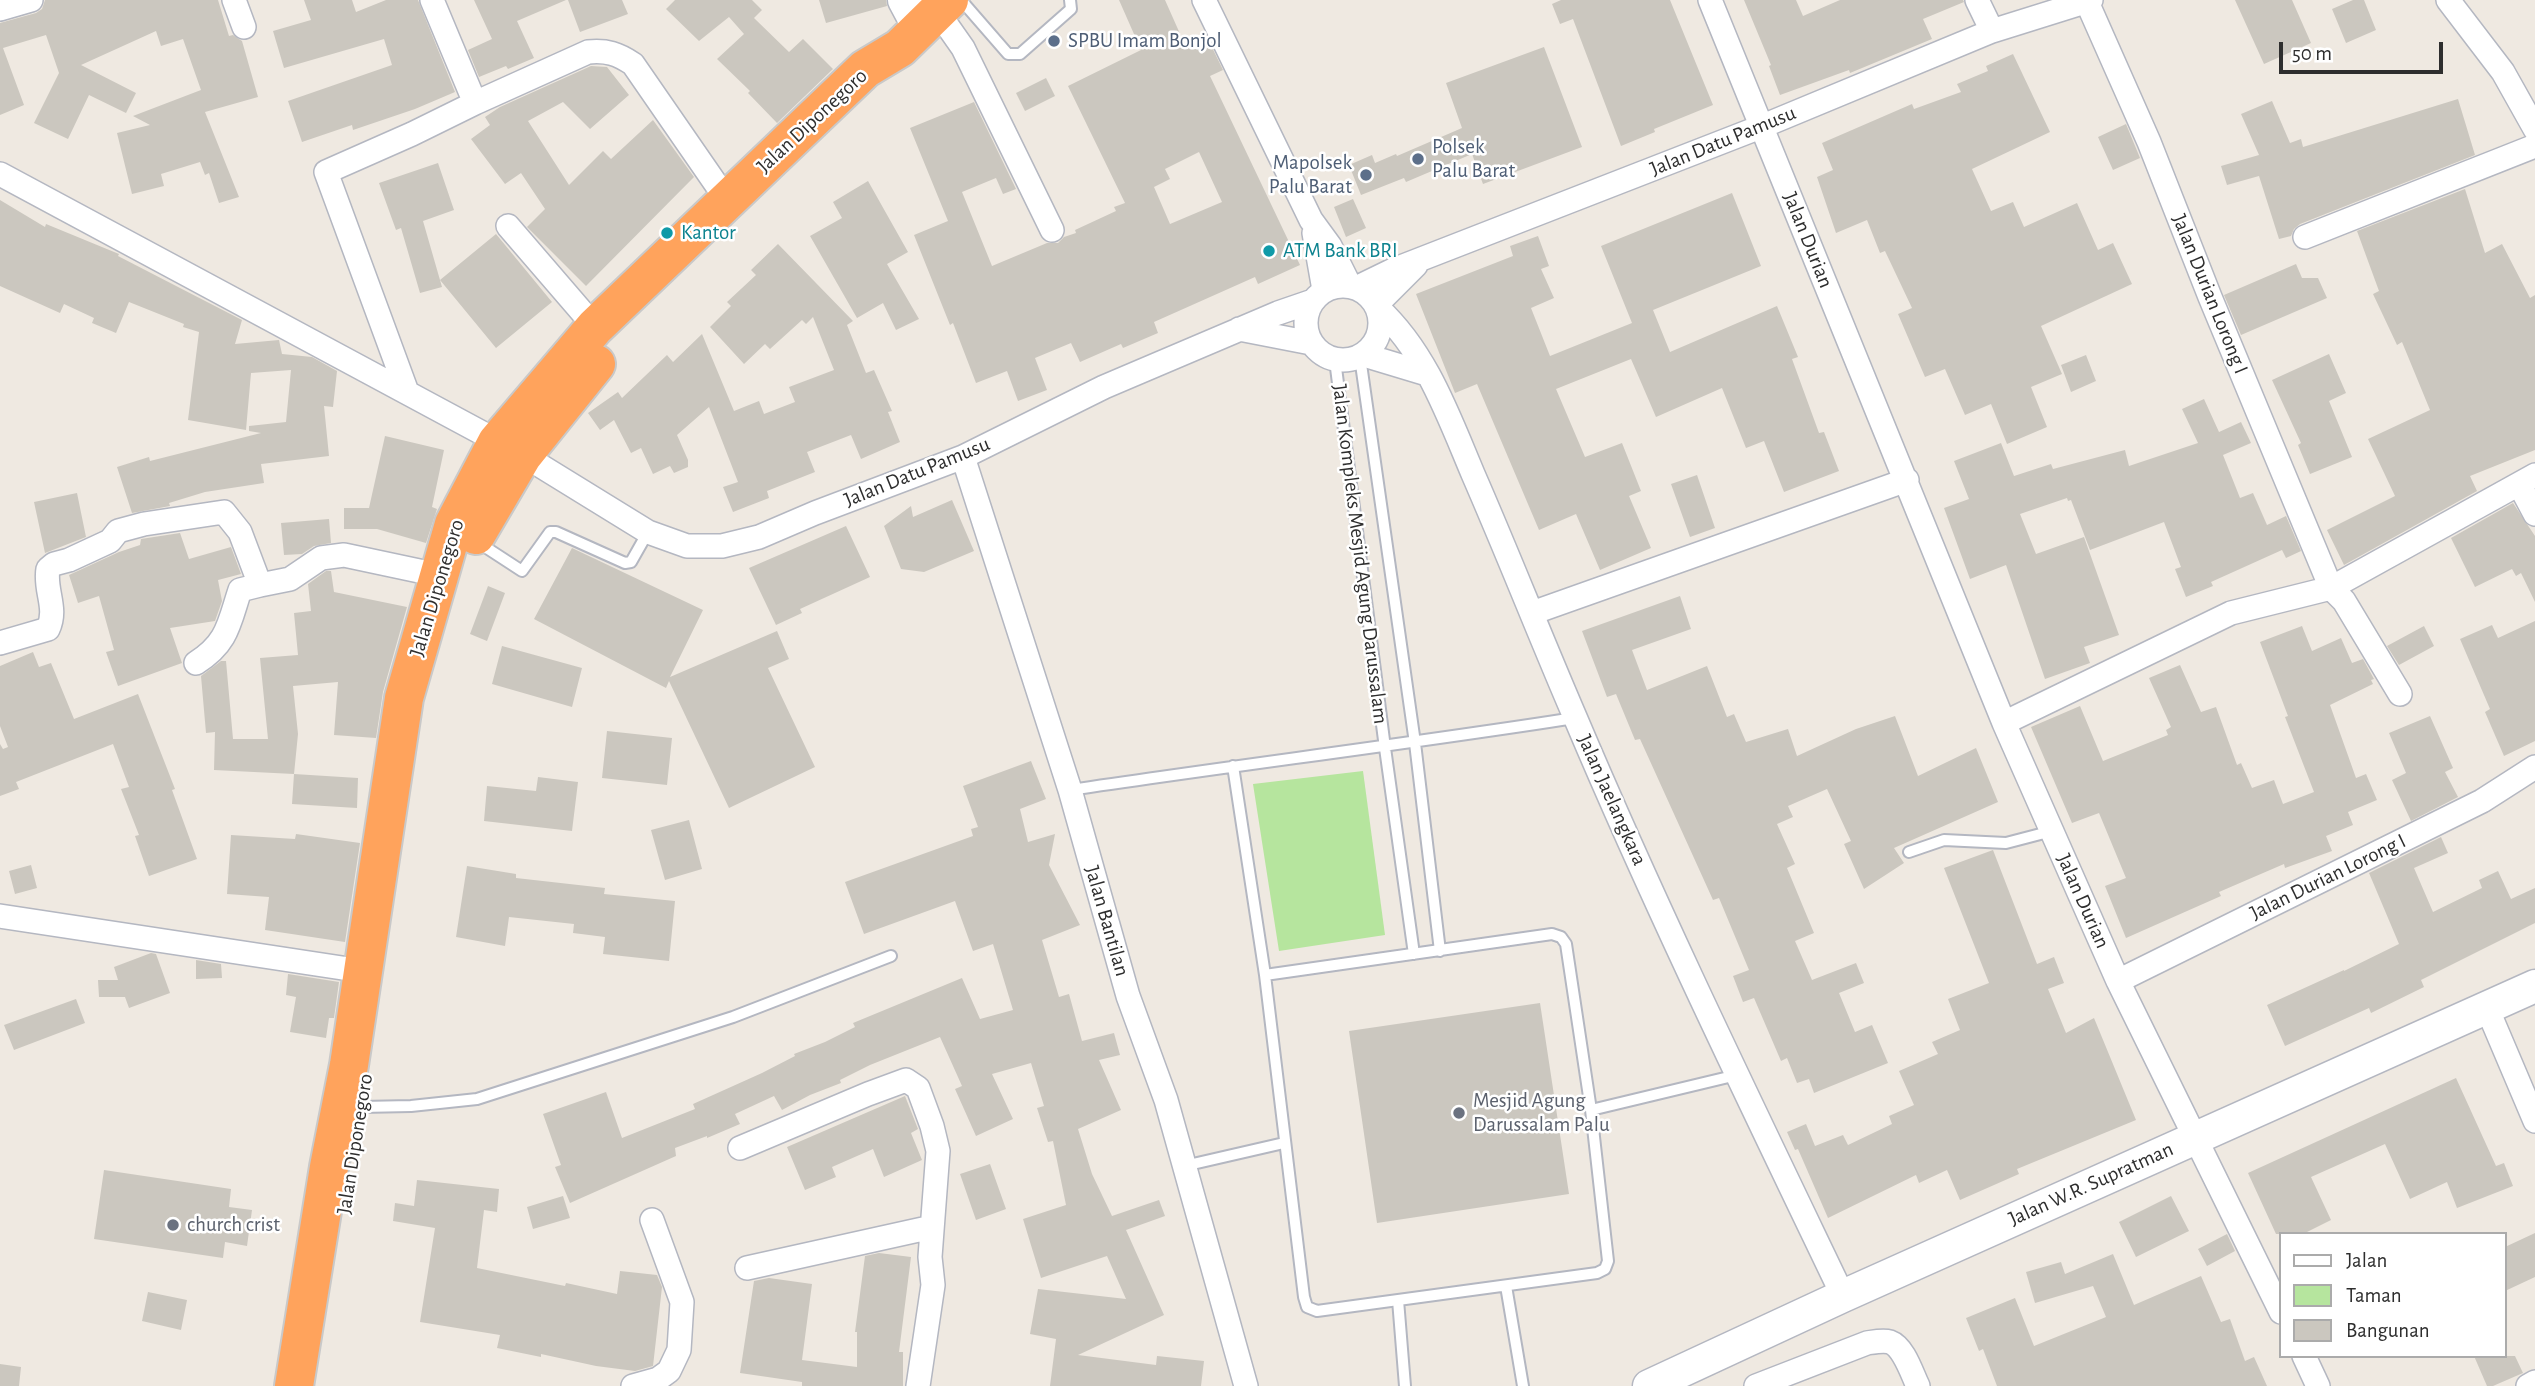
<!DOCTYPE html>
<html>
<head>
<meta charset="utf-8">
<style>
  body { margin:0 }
  #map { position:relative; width:2535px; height:1386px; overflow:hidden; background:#efe9e1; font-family:"Alegreya Sans",sans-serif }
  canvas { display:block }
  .legend { position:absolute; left:2279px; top:1232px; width:228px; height:126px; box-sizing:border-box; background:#fff; border:2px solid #ababab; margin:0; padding:9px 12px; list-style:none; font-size:21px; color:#2e2e2e }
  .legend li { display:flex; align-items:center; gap:14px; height:35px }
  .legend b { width:35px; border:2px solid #ababab }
  .scale { position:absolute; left:2279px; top:42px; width:164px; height:32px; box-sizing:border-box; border:4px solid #2e2e2e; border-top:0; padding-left:9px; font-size:21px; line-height:24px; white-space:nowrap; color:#2e2e2e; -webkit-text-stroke:5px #fff; paint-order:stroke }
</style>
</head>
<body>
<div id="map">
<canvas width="2535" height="1386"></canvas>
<ul class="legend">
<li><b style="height:9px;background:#fff"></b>Jalan</li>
<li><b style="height:19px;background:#b6e59e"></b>Taman</li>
<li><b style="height:19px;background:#cbc7bf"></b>Bangunan</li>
</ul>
<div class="scale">50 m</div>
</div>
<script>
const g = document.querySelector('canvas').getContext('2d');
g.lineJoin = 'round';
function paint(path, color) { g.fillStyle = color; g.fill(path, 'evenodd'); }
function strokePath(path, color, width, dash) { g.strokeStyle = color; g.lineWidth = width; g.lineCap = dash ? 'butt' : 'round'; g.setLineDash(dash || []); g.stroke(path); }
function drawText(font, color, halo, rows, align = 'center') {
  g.font = font + ' "Alegreya Sans",sans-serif'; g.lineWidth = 5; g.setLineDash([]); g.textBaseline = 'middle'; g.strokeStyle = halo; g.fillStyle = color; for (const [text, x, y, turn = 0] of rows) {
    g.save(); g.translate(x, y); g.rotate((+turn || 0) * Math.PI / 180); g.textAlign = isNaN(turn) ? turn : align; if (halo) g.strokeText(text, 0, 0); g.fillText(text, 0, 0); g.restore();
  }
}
paint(new Path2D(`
  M1363 771 1385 935 1279 951 1253 784Z`), '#b6e59e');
paint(new Path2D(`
  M45 0H218L229 36 233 35 242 41 258 97 205 112 239 197 219 203 209 173 205 175 200 162 161 174 164 186 132 194 117 133 150 125 133 116 201 90 183 39 161 46 156 31 81 65 136 93 126 113 89 95 68 139 34 123 59 73 46 35 3 48 24 105 0 115V23L36 13 42 9Z
  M304 0H352L356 12 386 0H418L455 92 415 109 353 130 352 125 302 142 288 101 392 65 384 39 284 68 273 31 311 20Z
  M474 0H566L517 21 534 58 508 69 506 66 479 77 468 50 492 39Z
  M568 0H622L628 14 580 32Z
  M675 0H752L762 10 754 18 789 52 803 39 833 69 777 123 748 93 750 91 717 59 744 34 729 17 699 41 666 9Z
  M819 0H886L887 6 826 23Z
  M1119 0H1165L1185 45 1206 35 1223 70 1210 76 1300 265 1258 284 1255 277 1154 322 1158 333 1123 348 1121 344 1080 362 1071 343 1035 358 1047 390 1018 401 1007 371 976 383 953 323 950 325 914 235 948 221 910 128 974 102 1016 189 1003 194 996 178 962 192 992 266 1047 243H1058L1064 237 1076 233 1075 230 1116 211 1114 207 1125 203 1068 86 1141 50ZM1199 152 1222 202 1170 224 1154 187 1170 179 1165 169Z
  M1561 0H1670L1713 105 1654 129 1655 132 1621 146 1573 19 1560 24 1552 4Z
  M1744 0H1796L1803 16 1840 0H1963L1964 2 1923 19 1932 39 1850 73 1849 70 1780 95 1769 66 1771 65Z
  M2235 0H2292L2311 43 2264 64Z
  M2353 0H2364L2376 30 2346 43 2332 9Z
  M1544 47 1582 147 1483 184 1472 154 1406 182 1404 178 1361 195 1349 165 1372 155 1375 163 1396 154 1397 156 1462 128 1446 83Z
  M2013 54 2050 132 1972 169 1991 211 2013 202 2024 227 2077 203 2098 250 2113 243 2132 284 2041 326 2062 374 2031 387 2047 427 2007 444 1991 404 1965 415 1945 369 1925 377 1898 314 1912 308 1885 251 1880 253 1867 220 1836 233 1817 177 1833 170 1822 143 1912 104 1914 109 1961 92 1957 84 1988 71 1986 66Z
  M591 66 607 67 629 95 590 129 563 102 528 121 569 185 603 151 611 159 653 120 694 177 586 286 527 227 545 209 521 173 505 184 471 139 490 125 485 117 500 107Z
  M1046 78 1055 96 1025 111 1016 93Z
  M2458 99 2475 155 2300 224 2294 229 2291 236 2279 239 2259 176 2227 185 2221 166 2259 155 2241 114 2272 101 2290 143 2301 139 2303 147Z
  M2126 124 2140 158 2113 170 2098 137Z
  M438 163 454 210 423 221 442 287 420 293 401 228 396 230 379 183Z
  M868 181 908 252 887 264 919 319 896 330 883 303 857 318 810 236 842 218 833 202Z
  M2465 189 2485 253 2502 244 2530 298 2535 295V450L2470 476 2477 491 2344 565 2327 530 2395 496 2368 439 2430 410 2402 342 2397 345 2373 294 2379 291 2357 231Z
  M1732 193 1761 266 1653 310 1670 352 1777 306 1798 357 1792 359 1819 433 1824 432 1839 471 1784 492 1764 441 1746 448 1722 388 1656 417 1631 359 1556 389 1585 457 1622 443 1641 491 1629 496 1651 548 1600 570 1576 514 1539 530 1477 384 1455 393 1416 294 1513 256 1510 246 1538 236 1549 266 1541 269 1554 298 1531 308 1550 356 1632 323 1601 246Z
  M1353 199 1366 228 1346 237 1334 207Z
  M0 200 45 227 46 224 119 254 118 256 242 320 235 344 279 340 282 354 312 357 337 371 333 407 324 406 329 456 261 464 264 483 205 492 169 503 170 506 132 513 117 467 149 457 150 461 261 433 249 431V426L286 422 291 370 251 373 246 430 188 420 199 332 183 327 184 324 129 302 116 333 92 323 94 318 64 304 60 313 0 286Z
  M496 234 552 302 496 348 440 280Z
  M778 244 853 321 847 325 866 373 874 370 892 411 888 412 900 442 861 459 851 435 807 452 815 472 767 491 769 498 733 512 723 487 738 482 709 407 677 435 688 460V467L674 473 670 466 653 474 641 448 631 453 614 420 600 430 588 413 618 392 622 398 667 355 673 362 702 334 734 411 759 401 764 414 795 402 789 387 834 370 813 317 806 324 802 320 770 349 765 344 744 364 710 327 731 306 727 302 756 275 751 270Z
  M2296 264 2302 278H2318L2327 298 2241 335 2224 295Z
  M2329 354 2346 393 2329 401 2352 457 2310 474 2298 445 2301 443 2272 380Z
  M2086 355 2096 381 2071 392 2061 365Z
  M2204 399 2219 432 2241 422 2251 443 2223 455 2240 498 2253 493 2267 525 2286 516 2301 551 2286 558 2282 550 2211 582 2213 586 2186 597 2175 569 2181 567 2164 522 2090 550 2071 500 2068 501 2067 498 2020 514 2036 554 2084 537 2119 635 2084 647 2090 663 2045 679 2006 565 1970 579 1944 508 1969 499 1954 461 2001 443 2014 476 2051 464 2053 469 2125 450 2129 466 2198 443 2182 409Z
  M385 436 444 450 432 507 437 509 426 543 377 529H344V508H369Z
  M1697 475 1715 528 1690 537 1671 484Z
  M77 493 86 537 45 553 34 502Z
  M952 500 974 551 924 572 901 569 884 526 911 506 913 517Z
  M2513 503 2535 536V602L2521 573 2516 576 2512 569 2475 587 2451 538Z
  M329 519 331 543 314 546 302 554 284 555 281 523Z
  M846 526 870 577 800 609 802 613 776 625 749 568Z
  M180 533 189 559 231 547 241 574 218 580 222 601 215 621 170 628 182 663 118 686 106 652 114 650 99 596 78 603 69 575 119 552 140 545 141 539Z
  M572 548 703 610 670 677 777 631 789 659 768 668 815 767 729 808 669 681 666 688 534 619Z
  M326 571H331L334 592 407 607 383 692 376 738 334 735 338 682 293 686 298 734 294 774 358 778 357 808 292 804 294 774 214 770 215 732 206 733 201 676 221 661H226L233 739H268L260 658 298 655 294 613 311 611 308 584Z
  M488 586 505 593 487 641 470 634Z
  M1680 596 1691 629 1632 650 1647 690 1707 666 1727 717 1734 714 1746 742 1788 729 1797 756 1856 729 1895 716 1918 776 1976 748 1998 802 1894 848 1904 863 1864 889 1844 844 1851 841 1827 789 1788 806 1793 817 1777 824 1795 864 1787 868 1814 933 1795 941 1812 980 1856 963 1864 983 1839 993 1855 1032 1872 1025 1888 1063 1814 1093 1809 1079 1797 1083 1787 1058 1781 1061 1754 998 1743 1002 1733 976 1749 970 1719 898 1713 900 1640 739 1635 740 1616 694 1607 697 1582 631Z
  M2535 621V741L2504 756 2485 712 2490 709 2460 639 2492 625 2498 638Z
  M2302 626 2312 651 2341 638 2352 663 2363 659 2374 679 2371 680 2373 684 2330 705 2356 778 2366 774 2377 800 2348 812 2353 825 2326 836 2332 851 2285 868 2284 864 2219 892 2221 896 2126 938 2105 886 2126 878 2099 813 2072 823 2031 727 2080 706 2103 761 2168 735 2166 730 2171 727 2149 678 2180 665 2201 712 2216 707 2237 765 2241 763 2252 788 2274 780 2283 804 2314 792 2285 717 2288 716 2260 642Z
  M2424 626 2434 646 2399 665 2387 646Z
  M502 646 582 668 572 707 492 684Z
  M33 652 39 667 51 663 74 719 138 694 175 789 172 790 197 859 149 876 135 836 139 835 121 789 129 787 113 744 16 782 19 789 0 796V744L3 749 8 747 0 726V666Z
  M2430 716 2453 768 2445 772 2458 797 2411 821 2392 780 2406 773 2389 733Z
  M607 731 672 738 667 785 602 778Z
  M1031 761 1046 799 1020 809 1028 842 1055 834 1049 865 1080 925 1042 940 1059 997 1069 994 1082 1041 1114 1033 1120 1055 1099 1060 1121 1110 1078 1129 1092 1174 1112 1216 1159 1200 1165 1216 1126 1230 1164 1315 1078 1355 1156 1365 1157 1356 1204 1361 1201 1386H1050L1056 1339 1030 1334 1038 1289 1126 1299 1107 1256 1041 1278 1023 1219 1066 1205 1053 1141 1048 1142 1037 1108 1044 1106 1031 1063 992 1074 1013 1119 976 1136 955 1089 962 1086 940 1037 870 1065 840 1080 841 1083 810 1095 782 1110 774 1096 735 1114 740 1124 707 1138V1136L675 1148 676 1156 570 1203 555 1167 561 1165 543 1114 606 1092 622 1138 695 1109 693 1104 762 1073 795 1056 794 1054 825 1042 855 1027 853 1023 962 978 980 1019 1013 1010 993 944 973 951 955 901 864 934 845 882 973 836 971 829 978 827 963 786Z
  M538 777 578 782 572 831 484 821 487 786 536 791Z
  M689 820 702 869 665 880 651 830Z
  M296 834 360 843 345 942 265 930 269 897 227 894 231 835 295 839Z
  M2441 837 2448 853 2414 868 2433 912 2482 888 2479 880 2498 871 2511 899 2535 888V923L2421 980 2424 987 2371 1013 2369 1008 2285 1046 2267 1005 2344 970V971L2399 944 2369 873Z
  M1993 850 2037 964 2054 957 2064 983 2048 989 2066 1033 2094 1018 2136 1120 2017 1169 2019 1174 1960 1200 1947 1170 1919 1183 1916 1175 1828 1218 1798 1149 1795 1150 1787 1132 1806 1124 1815 1146 1843 1135 1848 1145 1892 1124 1889 1116 1914 1105 1899 1071 1938 1054 1932 1042 1960 1030 1948 999 1989 983 1944 868Z
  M31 865 37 888 15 894 9 871Z
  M467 866 516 874V878L605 888 604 894 675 901 669 961 603 954 605 937 573 933 574 924 509 917 505 946 456 937Z
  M151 953 156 954 170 993 129 1008 125 997H99L98 980H118L114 967Z
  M196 960 221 964 222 978 196 979Z
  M288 974 339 982 334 1018H329L326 1038 290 1032 296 997 286 995Z
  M76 999 85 1023 14 1050 4 1025Z
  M1540 1003 1569 1194 1377 1223 1349 1031Z
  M2456 1078 2496 1166 2504 1163 2513 1186 2457 1208 2447 1182 2410 1199 2385 1144 2311 1177 2331 1220 2303 1234H2276L2248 1173Z
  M905 1096 918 1129 911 1133 922 1160 884 1177 873 1149 832 1167 836 1177 805 1190 787 1147Z
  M990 1164 1006 1209 976 1220 960 1174Z
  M104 1170 231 1189 229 1207 252 1210 247 1246 225 1242 223 1258 94 1239Z
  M417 1180 499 1189 497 1212 484 1210 477 1268 565 1286 566 1283 617 1294 620 1271 657 1275 662 1287 653 1366 635 1371 596 1366 541 1354V1357L497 1348 500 1335 420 1322 435 1228 393 1221 395 1203 414 1206Z
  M563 1196 570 1218 533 1229 527 1207Z
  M2171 1196 2189 1231 2136 1257 2119 1222Z
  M2535 1233V1277L2505 1291V1247Z
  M2227 1234 2235 1251 2207 1266 2198 1249Z
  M879 1253 911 1257 899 1352H903V1386H802V1382L740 1373 754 1281 769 1278 812 1284 802 1360 857 1367V1332H855L865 1256Z
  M2113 1254 2134 1305 2201 1276 2221 1322 2230 1319 2245 1361 2254 1357 2267 1386H1997L1983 1349 1979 1351 1966 1318 2015 1298 2034 1346 2106 1317 2093 1286 2035 1303 2026 1272 2061 1262 2065 1274Z
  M148 1292 187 1300 181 1330 142 1321Z
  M2474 1356H2515L2523 1373 2493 1386H2487Z
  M0 1364 21 1367 19 1386H0Z`), '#cbc7bf');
const lane = new Path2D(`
  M961 0 1008 54H1020L1071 9 1070 0
  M1360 357 1415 743 1440 951
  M1335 360 1385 748 1414 954
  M476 541 522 571 550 532H556L625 563 631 562 648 532
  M1233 766 1265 975 1304 1297 1307 1307 1317 1311 1597 1273 1605 1269 1608 1261 1591 1110 1566 944 1561 937 1552 934 1265 975
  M1070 790C1238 765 1407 744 1575 718
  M1909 852 1944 840 2006 843 2052 831
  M361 1107 411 1106 477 1099 733 1017 891 956
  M1591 1110 1737 1075
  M1184 1166 1284 1143
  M1506 1286 1523 1386
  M1398 1300 1405 1386`);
const street = new Path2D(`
  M234 0 244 27
  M432 0 475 103 588 52C607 50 618 54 633 64L727 200
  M1204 0 1311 220 1330 246 1350 286
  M1710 0 2004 723 2118 981 2281 1312
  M1977 0 1992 31
  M2448 0 2503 72 2535 129
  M2087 2 2149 142 2210 297 2331 588 2344 601 2400 694
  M0 9 31 0
  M937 11 963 48 1052 230
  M0 174 523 455 648 532 687 546H722L759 537 815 513 963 457 1104 387 1278 313 1313 301
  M508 226 595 327
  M1314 233 1324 290
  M2305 237 2535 146
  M1306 323a37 37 0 1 1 74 0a37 37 0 1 1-74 0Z
  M1356 288 1393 270 1763 126 1992 31 2091 0
  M1376 305 1416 265
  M1378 308C1426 352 1448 415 1473 474 1508 554 1540 636 1575 717 1658 913 1751 1104 1843 1296
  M1239 329 1311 343
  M1364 355 1427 374
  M407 392 326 172 412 134 475 103
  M963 457 1070 790 1128 996 1166 1100 1246 1386
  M2519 484 2535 514
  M1532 613 1907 480
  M0 643 48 629C58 608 44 590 48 569L54 564 69 560 110 541 118 531 144 524 224 512 240 532 260 585 290 579 321 558 344 555 438 575
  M196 663C228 643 229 623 240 590L260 585
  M2004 723 2231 613 2331 588 2535 475
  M0 916 362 971
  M2118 981 2482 801 2535 767
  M2487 1008 2535 1121
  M740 1148 868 1094 906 1080 918 1088 932 1126 938 1151 930 1257 933 1285 918 1386
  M747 1268 932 1227
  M2304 1356 2318 1386
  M633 1386 658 1379 669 1371 679 1350 682 1302 652 1220
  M1756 1386 1867 1343C1874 1342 1883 1340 1890 1342 1904 1347 1912 1374 1918 1386
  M2528 1386 2535 1382`);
const secondary = new Path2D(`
  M904 0 920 30
  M1649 1386 1843 1296 2535 986`);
const highway = new Path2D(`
  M476 535 523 455 596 364
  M294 1386 329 1167 349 1065 404 698 454 524 497 442 595 327 865 69 900 48 949 0`);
strokePath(lane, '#b4b7c1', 14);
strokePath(street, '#b4b7c1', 26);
strokePath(secondary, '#b4b7c1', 35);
strokePath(highway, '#c9c9c9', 42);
strokePath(lane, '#fff', 10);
strokePath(street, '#fff', 23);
strokePath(secondary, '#fff', 32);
strokePath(highway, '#ffa35c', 38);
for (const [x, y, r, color] of [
  [1054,41,7,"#5c6f8a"],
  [1418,159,7,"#5c6f8a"],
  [1366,175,7,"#5c6f8a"],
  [667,233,7,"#0f9aa8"],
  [1269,251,7,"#0f9aa8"],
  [1459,1113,7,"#6b7280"],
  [173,1225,7,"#6b7280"]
]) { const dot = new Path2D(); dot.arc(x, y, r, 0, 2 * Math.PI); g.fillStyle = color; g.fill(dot); strokePath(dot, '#fff', 2.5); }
drawText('21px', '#4e5e75', '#fff', [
  ["SPBU Imam Bonjol",1068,41],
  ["Polsek",1432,147],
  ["Palu Barat",1432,171],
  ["Mapolsek",1352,163,"right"],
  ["Palu Barat",1352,187,"right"]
], 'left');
drawText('21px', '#2e2e2e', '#fff', [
  ["Jalan Diponegoro",812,121,-43],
  ["Jalan Datu Pamusu",1723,141,-22],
  ["Jalan Durian",1808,240,68],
  ["Jalan Durian Lorong I",2210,294,68],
  ["Jalan Datu Pamusu",917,472,-22],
  ["Jalan Kompleks Mesjid Agung Darussalam",1360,554,83],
  ["Jalan Diponegoro",437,588,-73],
  ["Jalan Jaelangkara",1612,800,66],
  ["Jalan Durian Lorong I",2328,877,-26],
  ["Jalan Durian",2083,901,66],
  ["Jalan Bantilan",1107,921,74],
  ["Jalan Diponegoro",355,1144,-81],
  ["Jalan W.R. Supratman",2091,1184,-24]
]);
drawText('21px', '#0d838f', '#fff', [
  ["Kantor",681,233],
  ["ATM Bank BRI",1283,251]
], 'left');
drawText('21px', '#5b616d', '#fff', [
  ["Mesjid Agung",1473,1101],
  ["Darussalam Palu",1473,1125],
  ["church crist",187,1225]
], 'left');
</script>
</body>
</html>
